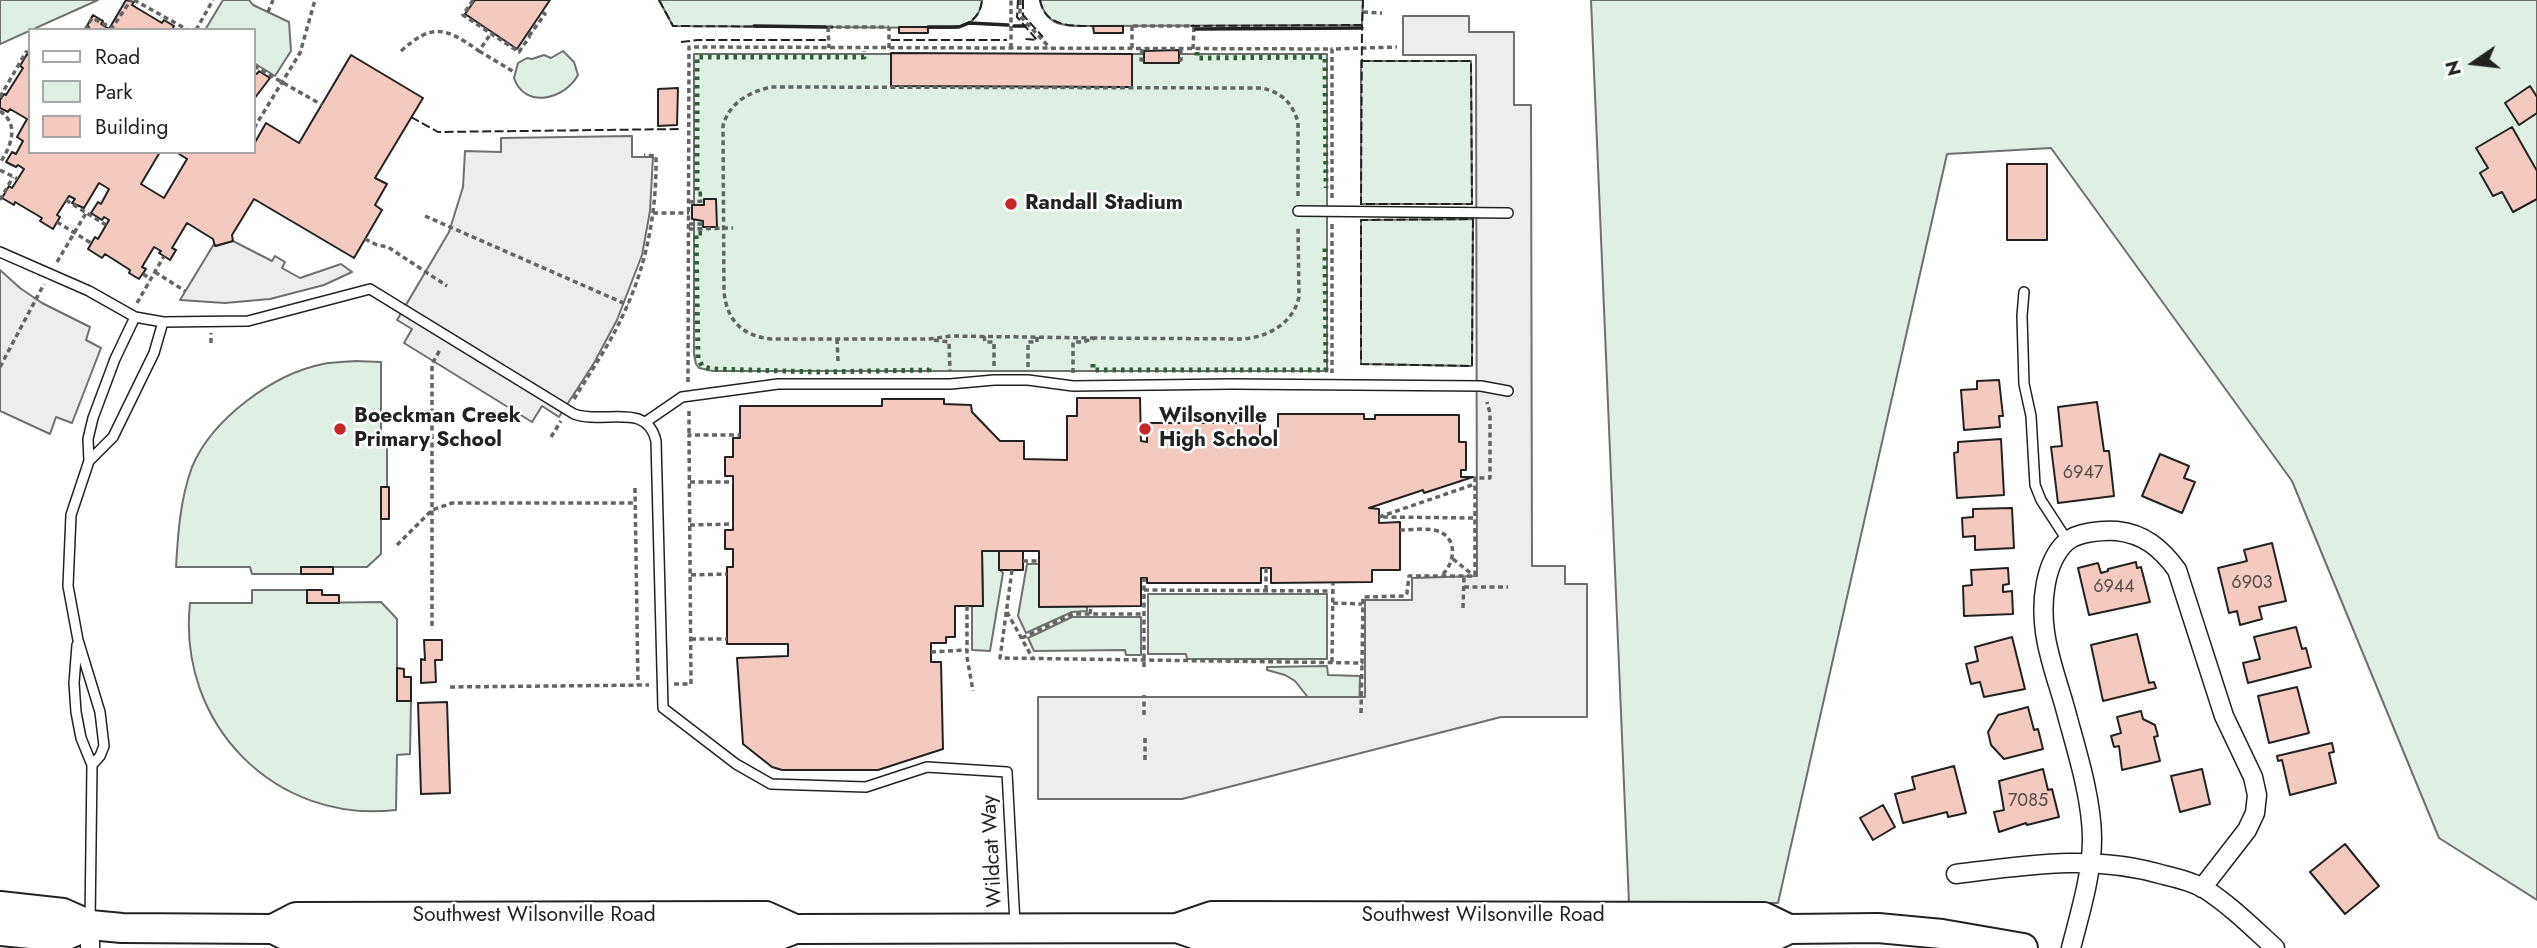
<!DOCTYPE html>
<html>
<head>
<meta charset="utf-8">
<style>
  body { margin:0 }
  #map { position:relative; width:2537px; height:948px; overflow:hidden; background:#fff; font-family:Jost,sans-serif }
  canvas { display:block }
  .legend { position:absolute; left:28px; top:28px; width:228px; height:126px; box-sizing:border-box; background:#fff; border:2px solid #a7a7a7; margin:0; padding:9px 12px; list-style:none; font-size:21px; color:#222 }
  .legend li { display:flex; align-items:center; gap:14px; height:35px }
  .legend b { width:35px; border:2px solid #a7a7a7 }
  .north { position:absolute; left:2439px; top:28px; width:70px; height:70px; -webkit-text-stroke:5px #fff; paint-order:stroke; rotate:256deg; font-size:19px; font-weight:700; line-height:28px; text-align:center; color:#222 }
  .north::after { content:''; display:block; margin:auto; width:24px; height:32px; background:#222; clip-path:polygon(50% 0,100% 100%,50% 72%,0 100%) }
</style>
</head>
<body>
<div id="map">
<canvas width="2537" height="948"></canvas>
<ul class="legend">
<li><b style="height:9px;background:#fff"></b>Road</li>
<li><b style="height:19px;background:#e0efe3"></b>Park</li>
<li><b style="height:19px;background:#f3c9c0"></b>Building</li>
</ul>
<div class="north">N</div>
</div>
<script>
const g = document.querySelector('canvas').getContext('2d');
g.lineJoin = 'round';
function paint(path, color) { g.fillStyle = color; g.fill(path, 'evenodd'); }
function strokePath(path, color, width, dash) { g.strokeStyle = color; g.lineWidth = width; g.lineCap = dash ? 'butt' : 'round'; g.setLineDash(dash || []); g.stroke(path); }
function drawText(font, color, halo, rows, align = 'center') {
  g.font = font + ' Jost,sans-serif'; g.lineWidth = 5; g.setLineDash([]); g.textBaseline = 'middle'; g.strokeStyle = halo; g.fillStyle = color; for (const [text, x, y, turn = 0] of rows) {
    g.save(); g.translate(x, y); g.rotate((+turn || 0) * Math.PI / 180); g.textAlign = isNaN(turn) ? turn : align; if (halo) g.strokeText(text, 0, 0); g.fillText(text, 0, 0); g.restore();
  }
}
const green = new Path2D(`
  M0 0H98L0 44Z
  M223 0H249L253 5 289 22 291 51 275 76 254 63V30H205Z
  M659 0H982V1C980 18 968 27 951 28L673 26Z
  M1040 0H1363L1362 25 1093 26C1068 26 1047 29 1040 0Z
  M1591 0H2537V900L2439 838 2292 481 2051 148 1947 154 1778 903H1629Z
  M563 51 574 62 578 75C565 99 525 110 514 78L518 63 527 58 532 59 544 55 551 58Z
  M694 54H1327V371H713L699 368 696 364 694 354Z
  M1361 61H1471L1472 204H1361Z
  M1473 219 1472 366 1361 364V220Z
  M355 361 381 362V435L387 436V487H381V554L367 567H302L301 574H252L250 567H176C178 533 180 500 192 467 212 419 273 374 323 364 334 362 345 362 355 361Z
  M982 551H999V569L1003 573 990 651 972 650V606H983Z
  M1027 564H1039V607L1087 606V611L1072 612 1026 633 1018 616Z
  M252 590H307V603L381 602 397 619V701H411L410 754 397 755 396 810C275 824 177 724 190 603H252Z
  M1148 594H1327V659H1187L1186 654H1148Z
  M1072 617H1141V655H1126L1125 650 1034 651 1028 638Z
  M1327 666 1328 675 1360 676 1359 714 1310 700 1295 681 1285 675 1267 670V667Z`);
paint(green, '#e0efe3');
strokePath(green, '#6f6f6f', 2);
const parking = new Path2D(`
  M1403 16H1469V32H1514V105H1531L1532 566H1565V584H1587V717H1501L1182 799H1038V697H1365V600H1412V578L1477 576 1476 55H1403Z
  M632 136V157H653L650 211 642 255 617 320 594 363 559 417 542 406 532 422 404 343 412 329 397 320 449 232 463 187 465 151 501 152V138Z
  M233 241 272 261 275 256 285 262 282 268 300 278 341 264 352 272 324 285 270 299 225 303 180 300 214 244 216 246Z
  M0 270 20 288 42 303 90 327 86 340 101 348 72 423 56 417 50 434 0 411Z`);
paint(parking, '#ededed');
strokePath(parking, '#6f6f6f', 2);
const building = new Path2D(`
  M126 0 134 2 132 5 162 23 164 20 174 26 172 30H87L89 27 87 26 93 15 103 21 101 24 109 29Z
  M475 0H550L517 49 465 14Z
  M1093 26H1123V33H1094Z
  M899 27H928V33H899Z
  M1179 50V63H1144V51Z
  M891 53 1132 54V87L891 86Z
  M27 54 30 56V152H160L141 184 164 198 187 159 176 152H254V144L266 123 299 143 351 55 423 98 375 178 387 184 375 205 382 210 354 258 254 199 232 235 233 241 215 246 213 239 187 223 172 248 176 250 170 260 159 253 161 251 154 247 142 267 146 269 139 279 129 273 130 270 105 254 102 258 88 249 95 237 98 239 109 220 104 217 102 220 91 213 98 202 101 204 109 189 99 183 84 208 72 203 75 199 69 196 57 215 60 217 53 229 40 221 42 218 15 202 14 205 2 198 9 186 12 188 24 169 18 165 16 167 6 162 12 152 16 154 23 141 17 137 27 119 10 109 8 112 0 108V100L4 94 6 95 23 68 20 66Z
  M259 71 270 78 254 99V72L257 74Z
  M2530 86 2537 97V113L2519 125 2505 103Z
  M678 88 677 125 658 126V89Z
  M2512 127 2537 171V199L2513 212 2502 192 2493 196 2480 173 2488 168 2476 148Z
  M2007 164H2047V240H2007Z
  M704 199H716L717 227H703V221L692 219V205H704Z
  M1999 380 2003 416H1999L2000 427 1964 430 1961 390 1977 389V381Z
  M1077 398H1140L1141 441 1147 442V423H1260V436H1273V442H1278V414H1364V419H1375V415H1459V442H1466V470H1461V477H1473L1424 493 1423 490 1369 508 1379 509V523L1400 522V570H1372V582L1271 583V568H1261V583H1147V578H1141V606L1039 607V551H982L983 606H955V637H946V643H931V662H941L943 749 878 770H782L772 767 743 744 737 658 788 656V644H727V567H733V549H725V530H733V476H725V457H733V438H740V406H882V399H944V404L971 405 972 412 1000 441H1024V459L1067 460V416H1077Z
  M2097 402 2104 451H2109L2114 496 2058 503 2051 447 2062 446 2058 407Z
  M2001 439 2004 495 1957 498 1954 453 1958 452V442Z
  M2160 454 2189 466 2184 478 2195 482 2182 513 2142 496Z
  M381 487H389V519H381Z
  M2012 508 2014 548 1975 550V536L1963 537 1962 518 1973 517V509Z
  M2272 543 2286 601 2259 607 2262 619 2240 625 2237 611 2229 613 2218 568 2247 561 2244 550Z
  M999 551H1023V570H999Z
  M2136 562 2137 568 2141 567 2150 602 2089 615 2078 568 2098 563 2101 573 2108 571V569Z
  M301 567H333V574H301Z
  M2008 568 2009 584 2003 585V592L2012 591 2013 614 1964 616 1963 586 1972 585 1971 570Z
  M307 590H322V595H339V603H307Z
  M2296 627 2302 649 2306 648 2311 667 2248 683 2243 663 2260 659 2254 637Z
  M2137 634 2149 683 2154 682 2156 688 2103 701 2091 645Z
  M2012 637 2025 689 1984 697 1980 682 1971 684 1966 664 1978 661 1975 647Z
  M424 640H442V660H435L436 682 421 683V659L425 660Z
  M397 668 404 669V677H411V701H397Z
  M2297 687 2309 733 2269 743 2258 696Z
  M447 702 450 793 421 794 418 703Z
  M2028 707 2034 730 2038 729 2043 749 2004 759 1991 745 1988 732 1998 715Z
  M2141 711 2143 719 2155 725 2158 736 2154 737 2160 761 2122 770 2119 746 2114 747 2111 736 2121 733 2117 717Z
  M2332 743 2334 752 2329 753 2336 783 2290 795 2282 760 2278 761 2277 756Z
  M1954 766 1966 813 1948 817 1947 812 1903 823 1895 794 1915 789 1912 777Z
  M2043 769 2048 790 2052 789 2059 817 2027 825 2026 823 1999 832 1994 812 2004 810 1999 781Z
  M2202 769 2210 804 2180 812 2171 776Z
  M1883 805 1895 827 1873 840 1860 818Z
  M2345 844 2379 886 2345 914 2310 872Z`);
paint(building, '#f3c9c0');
strokePath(building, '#222', 2);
const service = new Path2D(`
  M1298 211 1508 213
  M0 252 89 291 135 317 163 322 248 321 370 289 574 414C603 425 647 401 656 441L663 708 736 764 771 784 866 787 927 767 1007 772 1015 924
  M2024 292 2022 316 2024 384 2031 416 2035 485 2041 500 2067 540
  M647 421 682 397 778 384H950L994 380H1028L1073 386 1232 384 1481 386 1508 391
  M89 461 113 437 154 353 163 322
  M77 645 74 683 76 712 81 738 92 765 90 922
  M92 765 100 756 104 746 100 712 78 640 68 586 71 515 89 461 88 439 93 418 115 359 135 317`);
const minor = new Path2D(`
  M1956 874C2028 865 2093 854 2164 875 2177 878 2193 882 2205 889 2231 906 2252 927 2275 948
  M90 948V925
  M2071 948C2080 913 2092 874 2092 839 2092 801 2078 755 2068 719 2061 690 2049 662 2045 632 2041 603 2044 563 2066 542 2077 532 2103 530 2117 531 2144 534 2161 548 2177 570L2224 716 2253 777 2257 795 2255 813 2247 830 2202 888`);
const primary = new Path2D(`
  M0 906 63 913 90 925 122 928 273 929 297 941 767 940 795 929 1177 928 1212 916 1764 917 1789 929
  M1177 928 1214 941 1766 940 1789 929 1878 928 1942 934 2023 948
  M273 929 296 917 766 916 795 929
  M0 931 62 937 90 925`);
strokePath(service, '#222', 12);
strokePath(minor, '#222', 21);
strokePath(primary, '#222', 32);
strokePath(new Path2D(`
  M134 0 188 30
  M473 0 463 15 519 52 530 36
  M1020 0V16L1050 48
  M268 12 273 0
  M1363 12 1382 13
  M1132 26V48
  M1133 26H1194
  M828 27H889
  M828 27 829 48
  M85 30 92 18 112 28 131 0
  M196 30 213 0
  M529 36 545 14 542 12
  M889 48V27
  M1011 48V0
  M1142 49 1141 60H1144
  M1193 49 1194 27
  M401 51C432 23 445 27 479 51L492 32
  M479 51 514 72
  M1179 59 1181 60V49
  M254 66 322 105
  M0 97 26 52 30 53
  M0 111C20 125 11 146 0 163
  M254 128 300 53 315 0
  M0 170 18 179
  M1332 198V49L1397 47
  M0 200 13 177
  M66 200 106 225
  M689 202 704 201
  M653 213H689
  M425 216 628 305
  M57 222 91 243
  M689 224H703
  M1332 224V373
  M689 229 733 228
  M365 239 377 245 388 247 447 286
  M57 262 86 213
  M155 272 185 291
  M143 274 151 279
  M137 303 164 256
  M984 336 985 342H994V367
  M1095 338 951 336 929 339H771C743 336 727 321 724 292L723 126C729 103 749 92 771 87L1262 88C1283 93 1292 103 1298 122V197
  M837 339 838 361
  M934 340 949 342 950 371
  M211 343V333
  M0 367 44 284
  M1028 367V342H1037V336
  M1073 373V342H1083L1095 338 1244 339C1270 336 1293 323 1299 297L1298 226
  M688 382 689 47 1332 49
  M574 399C591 371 610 344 623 315 647 265 657 210 656 156L644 155
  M689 411V435
  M551 437 561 421
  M690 482H733
  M635 488 638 685
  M1379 517 1475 484
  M1383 517 1475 518
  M690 525 733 524
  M1400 530C1411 530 1424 528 1434 530 1458 535 1456 561 1443 574
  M397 545 432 510 452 503H635
  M1453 559 1473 575
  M1023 561H1038
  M1012 570 1000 658 1362 663 1363 597 1405 596 1407 593 1409 576H1475V478H1490V413L1487 402
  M691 575 727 574
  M1464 587H1508
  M1144 590 1333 591
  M1266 590V568
  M1333 603 1362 604
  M967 606V657L973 691
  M1463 608 1464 576
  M1007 612 1033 659
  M1090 614 1091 607
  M432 626V364L441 348
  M1022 638 1073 614H1144
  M691 639H727
  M931 652 967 650
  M1332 662 1333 583
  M1144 667V578
  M674 684H691L689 435H740
  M450 687 649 685
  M1361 713 1362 663
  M1144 715V695
  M1145 738V760`), '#646464', 3.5, [5, 3.5]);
strokePath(service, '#fff', 9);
strokePath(minor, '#fff', 18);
strokePath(primary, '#fff', 28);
strokePath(new Path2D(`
  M1197 52V58L1325 57 1326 188
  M702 194H697V57H864V51
  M702 233H696L698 358 702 366 712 369 819 372 929 370V365
  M1093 364V370H1326L1325 247`), '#2f5e38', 5, [3.5, 5]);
strokePath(new Path2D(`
  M659 0 673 26 833 27
  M1018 0 1017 17 1037 40 1025 39
  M1023 0V15L1043 37
  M1040 0C1045 28 1073 26 1096 26
  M1191 26 1362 25 1363 0
  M924 27C948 28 979 31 982 0
  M891 40H1007
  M681 42 698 40H826
  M1361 61H1471L1472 204H1361L1362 25
  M411 117 438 132 682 129
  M1473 219 1472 366 1361 364V220Z`), '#222', 2, [9, 3.5]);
strokePath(new Path2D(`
  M754 26 826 27
  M1014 26H1025
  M928 27H959L969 23 1008 25
  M1196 29 1362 28`), '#222', 3.5);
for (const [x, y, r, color] of [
  [1011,204,7,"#c62828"],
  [340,429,7,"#c62828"],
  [1145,429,7,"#c62828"]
]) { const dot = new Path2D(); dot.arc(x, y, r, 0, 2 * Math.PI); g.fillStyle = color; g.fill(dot); strokePath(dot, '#fff', 2.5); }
drawText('18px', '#564c4a', null, [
  ["6947",2083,474],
  ["6903",2252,584],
  ["6944",2114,588],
  ["7085",2028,802]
]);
drawText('bold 21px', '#222', '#fff', [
  ["Randall Stadium",1025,204],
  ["Boeckman Creek",354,417],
  ["Primary School",354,441],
  ["Wilsonville",1159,417],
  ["High School",1159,441]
], 'left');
drawText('21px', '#222', '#fff', [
  ["Wildcat Way",993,851,-93],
  ["Southwest Wilsonville Road",534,916],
  ["Southwest Wilsonville Road",1483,916]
]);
</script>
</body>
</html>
